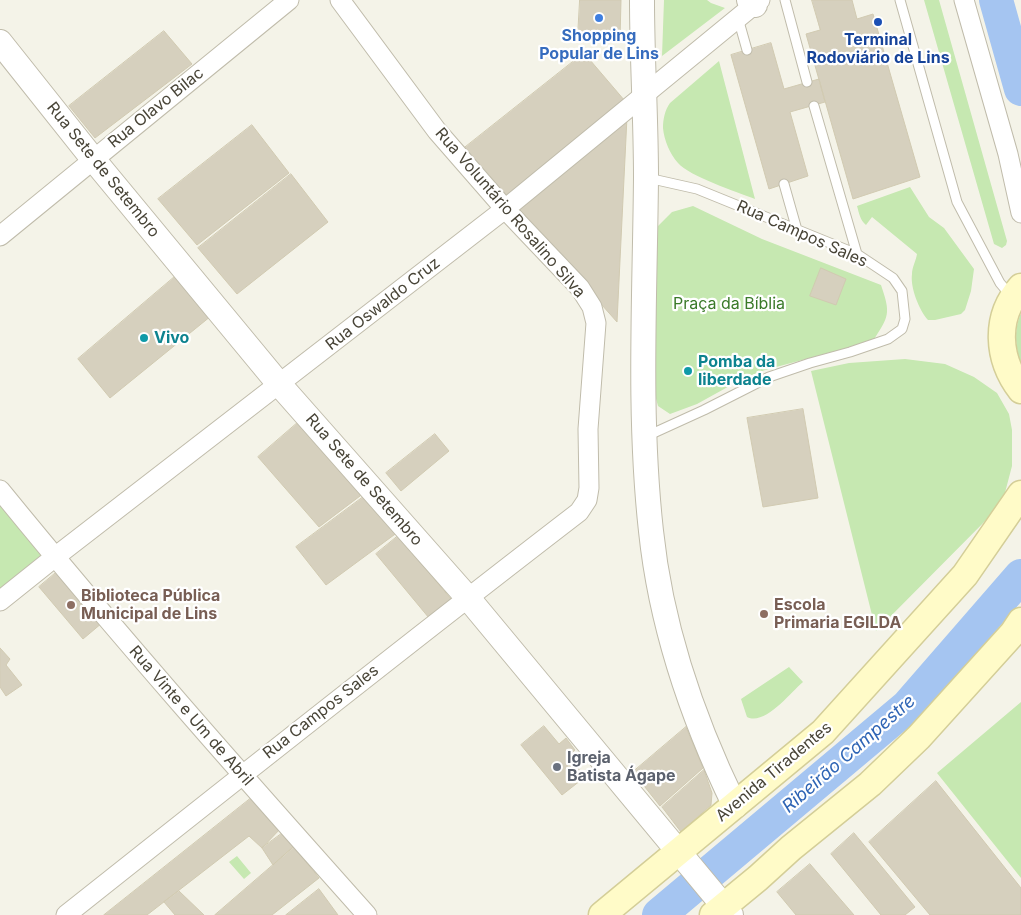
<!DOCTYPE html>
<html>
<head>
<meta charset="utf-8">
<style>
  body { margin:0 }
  canvas { display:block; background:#f4f3e8 }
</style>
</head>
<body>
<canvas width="1021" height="915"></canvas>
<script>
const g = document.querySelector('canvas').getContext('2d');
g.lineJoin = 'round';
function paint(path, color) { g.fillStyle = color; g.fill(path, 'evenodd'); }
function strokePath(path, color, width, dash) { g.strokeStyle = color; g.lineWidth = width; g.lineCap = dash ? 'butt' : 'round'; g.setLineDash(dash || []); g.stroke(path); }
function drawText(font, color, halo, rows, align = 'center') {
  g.font = font + ' Inter,sans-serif'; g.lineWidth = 4.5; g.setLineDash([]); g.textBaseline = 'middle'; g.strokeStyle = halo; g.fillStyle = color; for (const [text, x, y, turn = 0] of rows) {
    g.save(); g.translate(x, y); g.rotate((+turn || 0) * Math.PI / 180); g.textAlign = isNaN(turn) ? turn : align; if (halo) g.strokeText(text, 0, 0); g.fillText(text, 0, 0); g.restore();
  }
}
paint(new Path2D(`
  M664 0H707L711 3 725 8 662 56Z
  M924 0H939L1007 241 1006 245 1002 248 994 244Z
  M719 61 755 199C737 192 689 176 678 163 670 154 664 140 663 128 663 119 665 110 670 103Z
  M910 187 929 217 944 228 974 269 971 291 965 310 961 314 935 320H928C919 310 910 287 912 274 912 267 916 261 917 254L872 217 866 225C860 220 859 213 857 206Z
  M693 206 762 239 881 285C891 314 889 316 873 341L765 370 744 378 697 404 670 414 658 406 654 391 657 227 672 212Z
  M1021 313V367C1016 348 1013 331 1021 313Z
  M905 359 945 364 974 377 997 393 1009 414 1012 430V466L1002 504 876 631 811 371 849 363Z
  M0 504 44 558 0 593Z
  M789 667 803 682C790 693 765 726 747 717L741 699Z
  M1021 702V878L937 773Z
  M237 856 251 873 244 879 229 862Z`), '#c6e8b1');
strokePath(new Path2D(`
  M996 0 1021 89
  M659 915 908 706 1021 576`), '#a5c5f1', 34);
const building = new Path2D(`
  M580 0H621L620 39 578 36Z
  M812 0H852L857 19 873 14 920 177 853 199 806 34 820 30Z
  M164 31 192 64 95 138 69 106Z
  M771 43 784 89 819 79 825 102 790 112 808 176 769 189 731 55Z
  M584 53 625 101 506 196 463 149Z
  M627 117 617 322 516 208Z
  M252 125 289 173 197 245 158 199Z
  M291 174 328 222 237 294 198 248Z
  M821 268 846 279 836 305 810 296Z
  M178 274 211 316 110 398 78 359Z
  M803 409 818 498 763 507 747 418Z
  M302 419 364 493 319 527 258 457Z
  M435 434 449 451 401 491 386 473Z
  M366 495 398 532 326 585 296 547Z
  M398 536 456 605 434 624 376 554Z
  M58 571 102 623 83 639 39 587Z
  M0 648 10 659 6 665 22 685 6 696 0 687Z
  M544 726 559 744 566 738 575 750 568 756 585 777 562 795 521 745Z
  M686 727 703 768 660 806 633 772Z
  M704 770 712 793 711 805 681 832 662 807Z
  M936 781 1021 888V915H930L869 842Z
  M255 795 282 827 262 848 249 836 147 915H104Z
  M284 832 296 844 273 865 262 848Z
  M854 833 915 907 905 915H881L831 854Z
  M294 847 319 878 272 915H215Z
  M810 864 854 915H796L777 892Z
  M319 889 338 915H286Z
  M179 891 204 915H175L164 902Z`);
paint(building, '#d6d0be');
strokePath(building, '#d1cab1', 1);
const service = new Path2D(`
  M785 0 807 82
  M900 0 957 202 1000 283 1012 297
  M738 18 747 50
  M814 106 857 254
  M784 184 797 230
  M647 436 704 410 769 377 810 363 850 352 888 339 902 329 905 319 902 291 893 278 857 254 697 189 648 178`);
const minor = new Path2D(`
  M964 0 1008 154 1021 213
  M0 236 289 0
  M0 490C118 635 242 775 367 915
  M0 601 55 557 505 209 760 0
  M66 915C236 780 406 645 579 512L587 500 589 488 588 429 596 323 592 307 580 288 505 209 437 131 340 0`);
const tertiary = new Path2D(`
  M642 0C642 59 646 118 646 177 645 296 638 413 651 531 661 627 693 720 735 806
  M749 0 755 5
  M0 42 93 159 279 384 468 598 731 915`);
const secondary = new Path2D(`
  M1021 287C994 317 997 359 1021 390
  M602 915 823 732 965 575 1021 494
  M713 915 758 878 791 848 870 784 919 737 1013 633 1021 621`);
strokePath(service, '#c0bcab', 11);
strokePath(minor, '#c0bcab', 21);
strokePath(tertiary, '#c0bcab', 26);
strokePath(secondary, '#d4ce98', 29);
strokePath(service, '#fff', 9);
strokePath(minor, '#fff', 19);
strokePath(tertiary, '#fff', 24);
strokePath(secondary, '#fffbc8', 26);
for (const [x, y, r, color] of [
  [599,18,5,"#3f7fe0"],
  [878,22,5,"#1a4fb4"],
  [144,338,5,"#0f9aa8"],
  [688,371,5,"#0f9aa8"],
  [71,605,5,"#8d6e63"],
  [764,614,5,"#8d6e63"],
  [557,767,5,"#6b7280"]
]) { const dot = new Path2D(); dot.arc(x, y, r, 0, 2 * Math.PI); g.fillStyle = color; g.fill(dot); strokePath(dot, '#fff', 2); }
drawText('bold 16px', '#366cbe', '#fff', [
  ["Shopping",599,36],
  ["Popular de Lins",599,54]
]);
drawText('bold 16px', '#164399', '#fff', [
  ["Terminal",878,40],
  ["Rodoviário de Lins",878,58]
]);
drawText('16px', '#484437', '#fff', [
  ["Rua Olavo Bilac",156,108,-39],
  ["Rua Sete de Setembro",103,170,51],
  ["Rua Voluntário Rosalino Silva",510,213,49],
  ["Rua Campos Sales",802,234,24],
  ["Rua Oswaldo Cruz",383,304,-38],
  ["Rua Sete de Setembro",364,480,49],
  ["Rua Campos Sales",321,712,-38],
  ["Rua Vinte e Um de Abril",191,716,49],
  ["Avenida Tiradentes",774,772,-40]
]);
drawText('16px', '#3a7a29', '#fff', [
  ["Praça da Bíblia",729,304]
]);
drawText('bold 16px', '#0d838f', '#fff', [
  ["Vivo",154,338],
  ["Pomba da",698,362],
  ["liberdade",698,380]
], 'left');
drawText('bold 16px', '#785e54', '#fff', [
  ["Biblioteca Pública",81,596],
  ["Municipal de Lins",81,614],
  ["Escola",774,605],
  ["Primaria EGILDA",774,623]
], 'left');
drawText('bold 16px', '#5b616d', '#fff', [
  ["Igreja",567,758],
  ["Batista Ágape",567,776]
], 'left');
drawText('italic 18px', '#2f65b5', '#fff', [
  ["Ribeirão Campestre",849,754,-41]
]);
</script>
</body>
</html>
